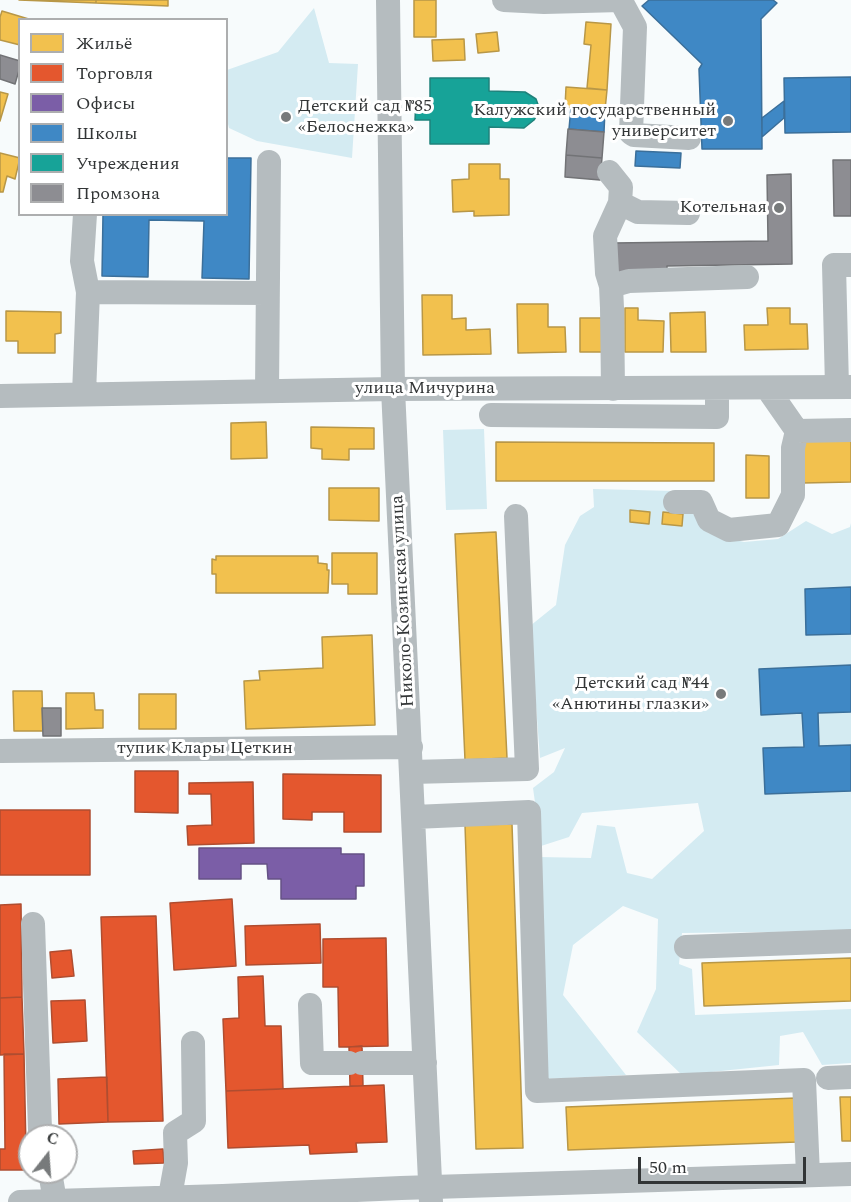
<!DOCTYPE html>
<html>
<head>
<meta charset="utf-8">
<style>
  body { margin:0 }
  #map { position:relative; width:851px; height:1202px; overflow:hidden; background:#f7fbfc; font-family:Spectral,serif }
  canvas { display:block }
  .legend { position:absolute; left:18px; top:18px; width:210px; height:198px; box-sizing:border-box; background:#fff; border:2px solid #adaeaf; margin:0; padding:8px 10px; list-style:none; font-size:18px; color:#323536 }
  .legend li { display:flex; align-items:center; gap:12px; height:30px }
  .legend b { width:30px; border:2px solid #adaeaf }
  .north { position:absolute; left:18px; top:1124px; width:60px; height:60px; box-sizing:border-box; background:#fff; border:2px solid #adaeaf; border-radius:50%; rotate:17deg; font-size:16px; font-weight:700; line-height:24px; text-align:center; color:#323536 }
  .north::after { content:''; display:block; margin:auto; width:21px; height:27px; background:#777a7b; clip-path:polygon(50% 0,100% 100%,50% 72%,0 100%) }
  .scale { position:absolute; left:638px; top:1157px; width:168px; height:27px; box-sizing:border-box; border:3px solid #323536; border-top:0; padding-left:8px; font-size:18px; line-height:21px; white-space:nowrap; color:#323536; -webkit-text-stroke:4px #fff; paint-order:stroke }
</style>
</head>
<body>
<div id="map">
<canvas width="851" height="1202"></canvas>
<ul class="legend">
<li><b style="height:16px;background:#f2c14e"></b>Жильё</li>
<li><b style="height:16px;background:#e4572e"></b>Торговля</li>
<li><b style="height:16px;background:#7b5ea7"></b>Офисы</li>
<li><b style="height:16px;background:#3f88c5"></b>Школы</li>
<li><b style="height:16px;background:#17a398"></b>Учреждения</li>
<li><b style="height:16px;background:#8d8d92"></b>Промзона</li>
</ul>
<div class="north">С</div>
<div class="scale">50 m</div>
</div>
<script>
const g = document.querySelector('canvas').getContext('2d');
g.lineJoin = 'round';
function paint(path, color) { g.fillStyle = color; g.fill(path, 'evenodd'); }
function strokePath(path, color, width, dash) { g.strokeStyle = color; g.lineWidth = width; g.lineCap = dash ? 'butt' : 'round'; g.setLineDash(dash || []); g.stroke(path); }
function drawText(font, color, halo, rows, align = 'center') {
  g.font = font + ' Spectral,serif'; g.lineWidth = 6; g.setLineDash([]); g.textBaseline = 'middle'; g.strokeStyle = halo; g.fillStyle = color; for (const [text, x, y, turn = 0] of rows) {
    g.save(); g.translate(x, y); g.rotate((+turn || 0) * Math.PI / 180); g.textAlign = isNaN(turn) ? turn : align; if (halo) g.strokeText(text, 0, 0); g.fillText(text, 0, 0); g.restore();
  }
}
paint(new Path2D(`
  M314 8 329 63 358 64 352 158 257 141 229 128 227 120V70L278 52Z
  M484 429 487 509 446 510 443 430Z
  M593 489 675 491 708 533 744 542 778 539 806 521 832 534 850 527 851 523V931L682 933 679 964 692 969 695 1015 851 1009V1063L822 1065 803 1032 780 1036 779 1065 682 1075 637 1032 656 989 658 919 623 906 573 945 563 995 626 1075 546 1079 539 857 591 858 597 825 615 827 627 873 652 879 704 831 698 803 582 813 569 837 541 846 533 788 554 772 565 748 540 758 530 626 556 605 565 545 580 516 594 507Z`), '#d4ebf2');
const homes = new Path2D(`
  M19 0H96V3Z
  M96 0H168V6L96 3Z
  M414 0H436V37H414Z
  M2 11 32 20H20V45L0 40V17Z
  M586 22 611 24 607 90 587 88 591 45 584 44Z
  M497 32 499 51 478 53 476 34Z
  M464 39 465 60 433 61 432 40Z
  M566 87 607 90 605 110 565 107Z
  M0 92 8 94 0 121Z
  M0 153 20 158 15 179 7 176 3 192H0Z
  M469 164H500V179H509V215L474 216V211L453 212 452 180 469 179Z
  M422 295H452V319L466 318V330L490 329 491 354 423 355Z
  M517 304H548V327H565L566 352 518 353Z
  M625 308H638V320L664 321 663 352H625Z
  M767 308H790V324H807L808 349 745 350 744 325H768Z
  M6 311 61 312V333L55 334V353H18V341H6Z
  M705 312 706 352H671L670 313Z
  M580 318H604L605 352H580Z
  M266 422 267 458 231 459V423Z
  M311 427 374 428V449H349V460L322 459V449L311 448Z
  M851 440V482L803 483 802 441Z
  M496 442 714 443V481H496Z
  M746 455 769 456V498H746Z
  M329 488H379V521L329 520Z
  M630 510 650 512 649 524 630 522Z
  M663 512 683 514 682 526 662 524Z
  M496 532 507 758 465 760 455 534Z
  M332 553H377V594H348V584H332Z
  M216 556H318V563L327 564V570H329L328 593H216V574H212V559L216 560Z
  M372 635 375 725 246 729 244 681 260 680 259 671 323 668 322 637Z
  M13 691H42L43 731H14Z
  M66 693H94L95 710H103V728L66 729Z
  M139 694H176V729H139Z
  M512 824 523 1148 476 1149 465 825Z
  M851 958V1001L704 1006 702 963Z
  M840 1097H851V1141H842Z
  M796 1098 797 1142 568 1150 566 1107Z`);
paint(homes, '#f2c14e');
strokePath(homes, '#b89747', 1.5);
const shops = new Path2D(`
  M135 771H178V813L135 812Z
  M283 774 381 775V832H344V812H312V820L283 819Z
  M253 782 254 843 188 845 187 826 212 825 211 794H189V783Z
  M0 810H90V875H0Z
  M232 899 236 966 174 970 170 903Z
  M21 904 22 997 0 998V905Z
  M156 916 163 1121 108 1122 101 917Z
  M320 924 321 963 246 965 245 926Z
  M386 938 388 1046 339 1047 338 987H323V939Z
  M71 950 74 976 52 978 50 952Z
  M263 976 265 1026H281L283 1089 226 1091 223 1019 239 1018 238 977Z
  M22 997 24 1054 0 1055V998Z
  M85 1000 87 1041 53 1043 51 1001Z
  M362 1046 363 1086H350L349 1047Z
  M4 1054H24L26 1150 30 1149V1170H0V1149H5Z
  M107 1077 108 1122 59 1124 58 1079Z
  M384 1085 387 1142 356 1143 357 1152 310 1154 309 1145 228 1148 226 1091Z
  M163 1149 164 1163 134 1164 133 1151Z`);
paint(shops, '#e4572e');
strokePath(shops, '#af4d30', 1.5);
const offices = new Path2D(`
  M199 848H341V854H364V886H356V899H281V879H268L267 864H241V879H199Z`);
paint(offices, '#7b5ea7');
strokePath(offices, '#655285', 1.5);
const schools = new Path2D(`
  M649 0H773L777 3 761 19 762 149H702L699 69 702 64 642 6Z
  M851 77V132L785 133 784 78Z
  M784 101V118L762 137V118Z
  M571 107 605 110 604 132 569 129Z
  M636 151 681 153 680 168 635 166Z
  M226 158H251L249 279 202 278 204 221 149 220 148 277 102 276 103 214H226Z
  M851 587V634L806 635 805 589Z
  M851 665V712L818 713 819 746 851 745V791L765 794 763 748 804 747 802 713 761 715 759 669Z`);
paint(schools, '#3f88c5');
strokePath(schools, '#3b6f9a', 1.5);
const public = new Path2D(`
  M430 78H489V91L525 92 536 99 540 110 534 120 524 128 489 127V144H430V120H415L416 99H430Z`);
paint(public, '#17a398');
strokePath(public, '#1f827b', 1.5);
const industry = new Path2D(`
  M0 55 20 61V67L15 84 0 79Z
  M568 129 604 132 602 158 566 155Z
  M566 155 602 158 600 180 565 177Z
  M833 160H851V216H834Z
  M791 174 792 264 667 266V273L614 274 613 243 768 241 767 175Z
  M42 708H61V736H43Z`);
paint(industry, '#8d8d92');
strokePath(industry, '#727376', 1.5);
strokePath(new Path2D(`
  M388 0 393 389 431 1202
  M504 0 544 2 621 0
  M621 1 635 27 631 133 634 135 689 138
  M609 172 621 187 620 203 605 236 607 273 611 286 612 308 613 389
  M620 203 638 212 688 213
  M85 214 82 261 88 292
  M611 286 629 281 747 277
  M837 387 834 265H851
  M767 388 797 431 851 430
  M267 391 269 162
  M84 394 88 292 267 293
  M0 396 393 389 851 387
  M491 415 717 417V388
  M675 502H701L709 520 729 530 778 525 793 495V448L797 431
  M0 751 411 747
  M412 772 527 769 516 516
  M414 817 529 812 537 1091 804 1080 808 1175
  M33 924 40 1130 42 1136
  M686 947 851 941
  M310 1005 312 1063H349
  M362 1063H425
  M828 1078 851 1077
  M50 1172 55 1201
  M20 1202 223 1196 401 1188 851 1174
  M169 1202 176 1163 175 1133 194 1121 193 1043`), '#b5bcbf', 24);
for (const [x, y, r, color] of [
  [286,117,6,"#777a7b"],
  [728,121,6,"#777a7b"],
  [779,208,6,"#777a7b"],
  [721,694,6,"#777a7b"]
]) { const dot = new Path2D(); dot.arc(x, y, r, 0, 2 * Math.PI); g.fillStyle = color; g.fill(dot); strokePath(dot, '#fff', 2); }
drawText('18px', '#323536', '#fff', [
  ["Детский сад №85",298,107,"left"],
  ["«Белоснежка»",298,128,"left"],
  ["Калужский государственный",716,111],
  ["университет",716,132],
  ["Котельная",767,208],
  ["Детский сад №44",709,684],
  ["«Анютины глазки»",709,705]
], 'right');
drawText('18px', '#323536', '#fff', [
  ["улица Мичурина",425,389],
  ["Николо-Козинская улица",404,601,-93],
  ["тупик Клары Цеткин",205,749]
]);
</script>
</body>
</html>
